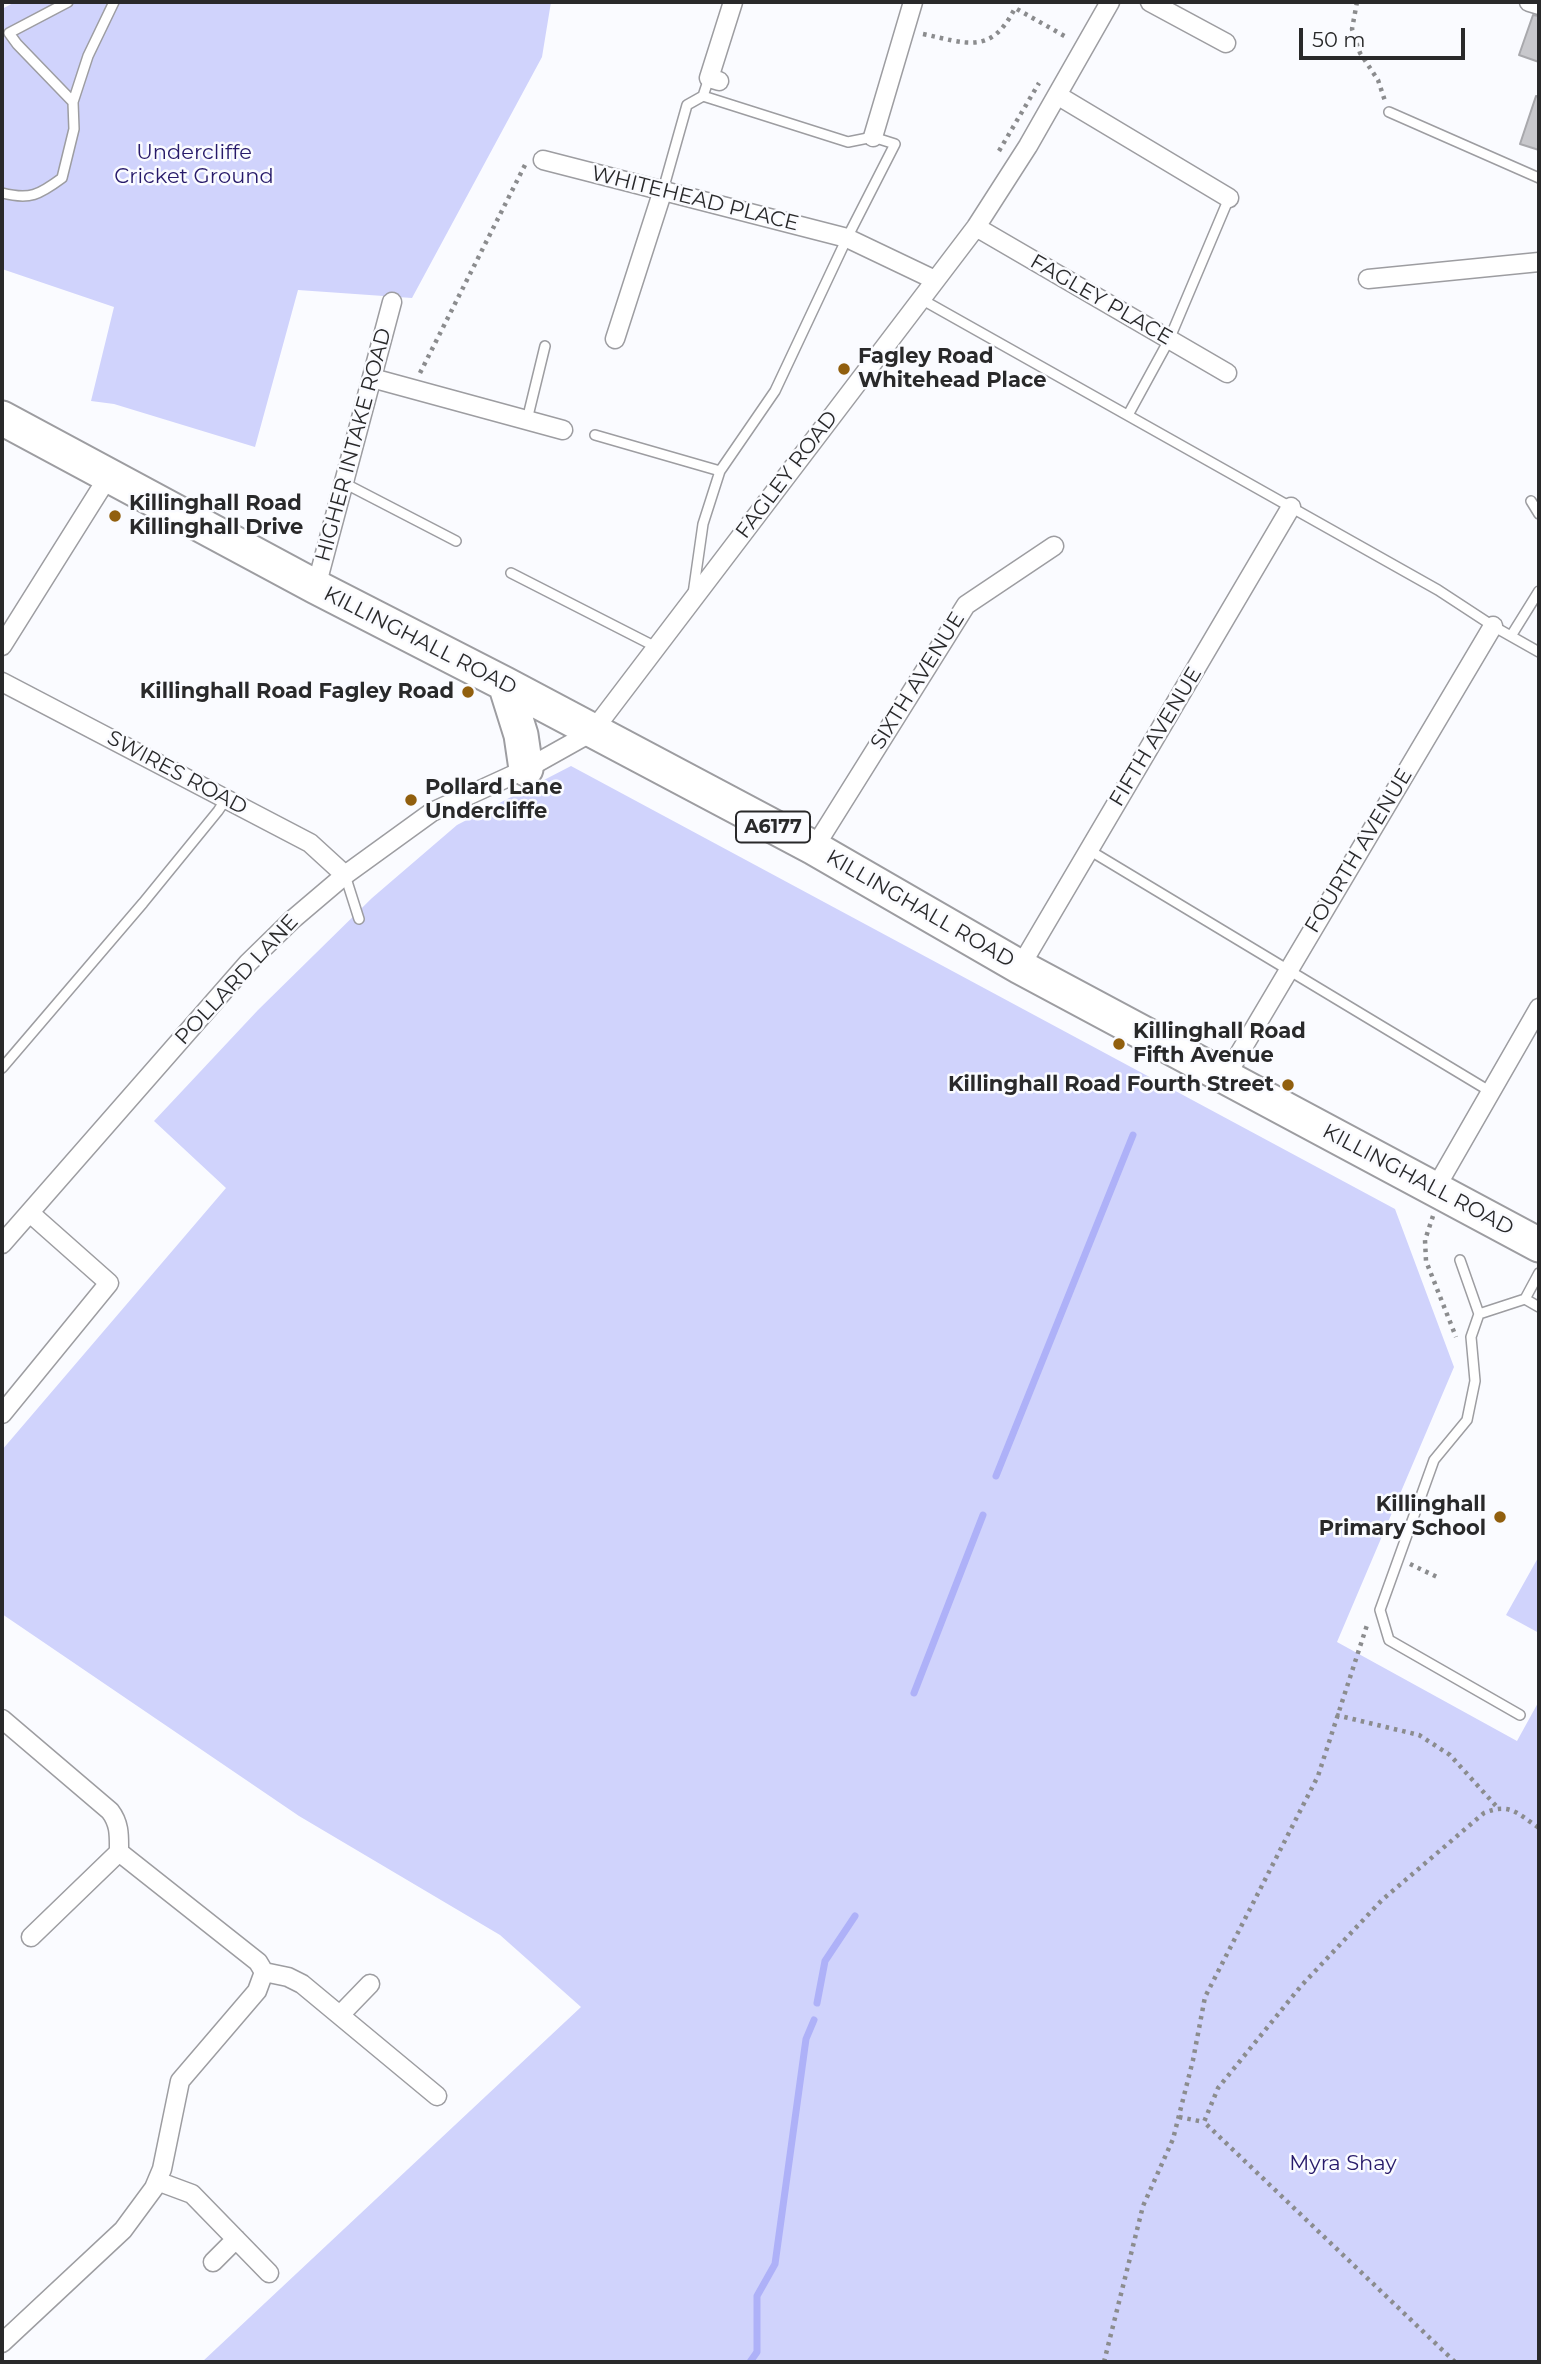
<!DOCTYPE html>
<html>
<head>
<meta charset="utf-8">
<style>
  body { margin:0 }
  #map { position:relative; width:1541px; height:2364px; overflow:hidden; background:#fafbff; font-family:Montserrat,sans-serif }
  canvas { display:block }
  .frame { position:absolute; inset:0; border:4px solid #29292a; pointer-events:none }
  .scale { position:absolute; left:1299px; top:28px; width:166px; height:32px; box-sizing:border-box; border:4px solid #29292a; border-top:0; padding-left:9px; font-size:21px; line-height:24px; white-space:nowrap; color:#29292a; -webkit-text-stroke:5px #fafbff; paint-order:stroke }
</style>
</head>
<body>
<div id="map">
<canvas width="1541" height="2364"></canvas>
<div class="frame"></div>
<div class="scale">50 m</div>
</div>
<script>
const g = document.querySelector('canvas').getContext('2d');
g.lineJoin = 'round';
function paint(path, color) { g.fillStyle = color; g.fill(path, 'evenodd'); }
function strokePath(path, color, width, dash) { g.strokeStyle = color; g.lineWidth = width; g.lineCap = dash ? 'butt' : 'round'; g.setLineDash(dash || []); g.stroke(path); }
function drawText(font, color, halo, rows, align = 'center') {
  g.font = font + ' Montserrat,sans-serif'; g.lineWidth = 5; g.setLineDash([]); g.textBaseline = 'middle'; g.strokeStyle = halo; g.fillStyle = color; for (const [text, x, y, turn = 0] of rows) {
    g.save(); g.translate(x, y); g.rotate((+turn || 0) * Math.PI / 180); g.textAlign = isNaN(turn) ? turn : align; if (halo) g.strokeText(text, 0, 0); g.fillText(text, 0, 0); g.restore();
  }
}
paint(new Path2D(`
  M15 2H551L542 57 412 298 298 290 255 447 114 404 91 401 114 307 2 269V9Z
  M571 766 1395 1209 1454 1367 1337 1642 1517 1741 1539 1701V2362H202L581 2007 500 1935 299 1816 2 1614V1450L226 1188 154 1121 258 1010 372 898 457 825Z
  M1539 1556V1633L1506 1615Z`), '#d0d3fc');
strokePath(new Path2D(`
  M996 1476 1133 1135
  M914 1693 983 1515
  M817 2003 825 1961 855 1916
  M750 2362 757 2352V2296L775 2264 806 2039 814 2020`), '#aeb1f8', 7);
const building = new Path2D(`
  M1533 15 1539 16V62L1519 55Z
  M1536 96 1539 97V150L1520 144Z`);
paint(building, '#c8c8cc');
strokePath(building, '#a8a8ac', 2);
const lane = new Path2D(`
  M68 2 9 33 17 44 73 102
  M1389 112 1539 178
  M663 190 687 105 703 96 709 78
  M2 193C30 200 39 195 62 178L74 129 73 102 88 56 114 2
  M921 299 1438 590 1493 626 1539 652
  M1128 415 1169 340 1229 198
  M527 420 545 346
  M595 435 720 471
  M344 483 456 541
  M1531 501 1539 514
  M511 573 656 647
  M693 594 703 524 720 471 775 391 847 238 895 144 873 137 848 142 703 96
  M1511 636 1539 591
  M1089 850 1491 1092
  M345 875 359 919
  M2 1068 143 903 218 811 226 799
  M1460 1260 1479 1314 1525 1299
  M1539 1273 1525 1299 1539 1307
  M1479 1314 1471 1337 1475 1381 1467 1420 1434 1460 1380 1610 1389 1640 1520 1715`);
const street = new Path2D(`
  M1150 2 1226 43
  M1529 2 1539 5
  M719 81 709 78 733 2
  M1057 95 1229 198
  M873 137 913 2
  M543 160 847 238 935 280
  M976 227 1227 373
  M1368 279 1539 262
  M615 339 663 190
  M372 378 563 430
  M316 587 392 302
  M2 646 108 477
  M2 682 310 843 345 875
  M814 848 966 605 1054 546
  M1020 967 1291 507
  M1226 1076 1493 626
  M1435 1189 1539 1008
  M2 1244 248 963 292 920 345 875 432 812 526 769 592 732 976 227 1028 146 1110 2
  M2 1414 109 1283 30 1213
  M2 1719 110 1811C120 1824 119 1836 119 1852L258 1962 264 1972 257 1991 180 2081 162 2169 154 2188 123 2230 2 2343
  M31 1937 119 1852
  M264 1972 288 1977 302 1984 437 2096
  M340 2015 370 1984
  M157 2181 192 2194 269 2273
  M213 2262 236 2239`);
const highway = new Path2D(`
  M2 418 316 587 505 684 814 848 1020 967 1539 1245
  M505 684 521 735 526 769`);
strokePath(lane, '#9d9da1', 12);
strokePath(street, '#9d9da1', 21);
strokePath(highway, '#9d9da1', 37);
strokePath(new Path2D(`
  M1357 2 1352 29 1360 53 1378 80 1385 101
  M923 34C966 43 991 56 1015 8L1068 38
  M999 151 1039 83
  M420 373 525 165
  M1433 1216 1425 1240 1426 1261 1456 1337
  M1410 1564 1437 1577
  M1336 1715 1419 1735 1450 1755 1497 1807
  M1179 2117 1204 2122
  M1104 2362 1143 2206 1173 2139 1193 2060 1205 1997 1318 1776 1368 1622
  M1455 2362 1204 2122 1218 2088 1301 1986 1382 1900 1484 1813C1510 1802 1518 1814 1539 1828`), '#8b8c8e', 4.5, [3.5, 5]);
strokePath(lane, '#fff', 9);
strokePath(street, '#fff', 18);
strokePath(highway, '#fff', 33);
for (const [x, y, r, color] of [
  [844,369,7,"#915f0e"],
  [115,516,7,"#915f0e"],
  [468,692,7,"#915f0e"],
  [411,800,7,"#915f0e"],
  [1119,1044,7,"#915f0e"],
  [1288,1085,7,"#915f0e"],
  [1500,1517,7,"#915f0e"]
]) { const dot = new Path2D(); dot.arc(x, y, r, 0, 2 * Math.PI); g.fillStyle = color; g.fill(dot); strokePath(dot, '#fafbff', 2.5); }
for (const [x, y, w] of [
  [773,827,74]
]) { const box = new Path2D(); box.roundRect(x - w / 2, y - 15.5, w, 31, 5); g.fillStyle = '#fafbff'; g.fill(box); strokePath(box, '#29292a', 2); }
drawText('bold 19px', '#29292a', null, [
  ["A6177",773,827]
]);
drawText('21px', '#271a6a', '#fafbff', [
  ["Undercliffe",194,153],
  ["Cricket Ground",194,177],
  ["Myra Shay",1343,2164]
]);
drawText('21px', '#29292a', '#fafbff', [
  ["WHITEHEAD PLACE",695,199,14],
  ["FAGLEY PLACE",1101,300,30],
  ["HIGHER INTAKE ROAD",354,445,-75],
  ["FAGLEY ROAD",787,475,-53],
  ["KILLINGHALL ROAD",420,641,27],
  ["SIXTH AVENUE",918,681,-58],
  ["FIFTH AVENUE",1156,737,-59],
  ["SWIRES ROAD",177,773,28],
  ["FOURTH AVENUE",1359,851,-59],
  ["KILLINGHALL ROAD",920,909,30],
  ["POLLARD LANE",237,980,-47],
  ["KILLINGHALL ROAD",1418,1180,28]
]);
drawText('bold 21px', '#29292a', '#fafbff', [
  ["Fagley Road",858,357],
  ["Whitehead Place",858,381],
  ["Killinghall Road",129,504],
  ["Killinghall Drive",129,528],
  ["Killinghall Road Fagley Road",454,692,"right"],
  ["Pollard Lane",425,788],
  ["Undercliffe",425,812],
  ["Killinghall Road",1133,1032],
  ["Fifth Avenue",1133,1056],
  ["Killinghall Road Fourth Street",1274,1085,"right"],
  ["Killinghall",1486,1505,"right"],
  ["Primary School",1486,1529,"right"]
], 'left');
</script>
</body>
</html>
